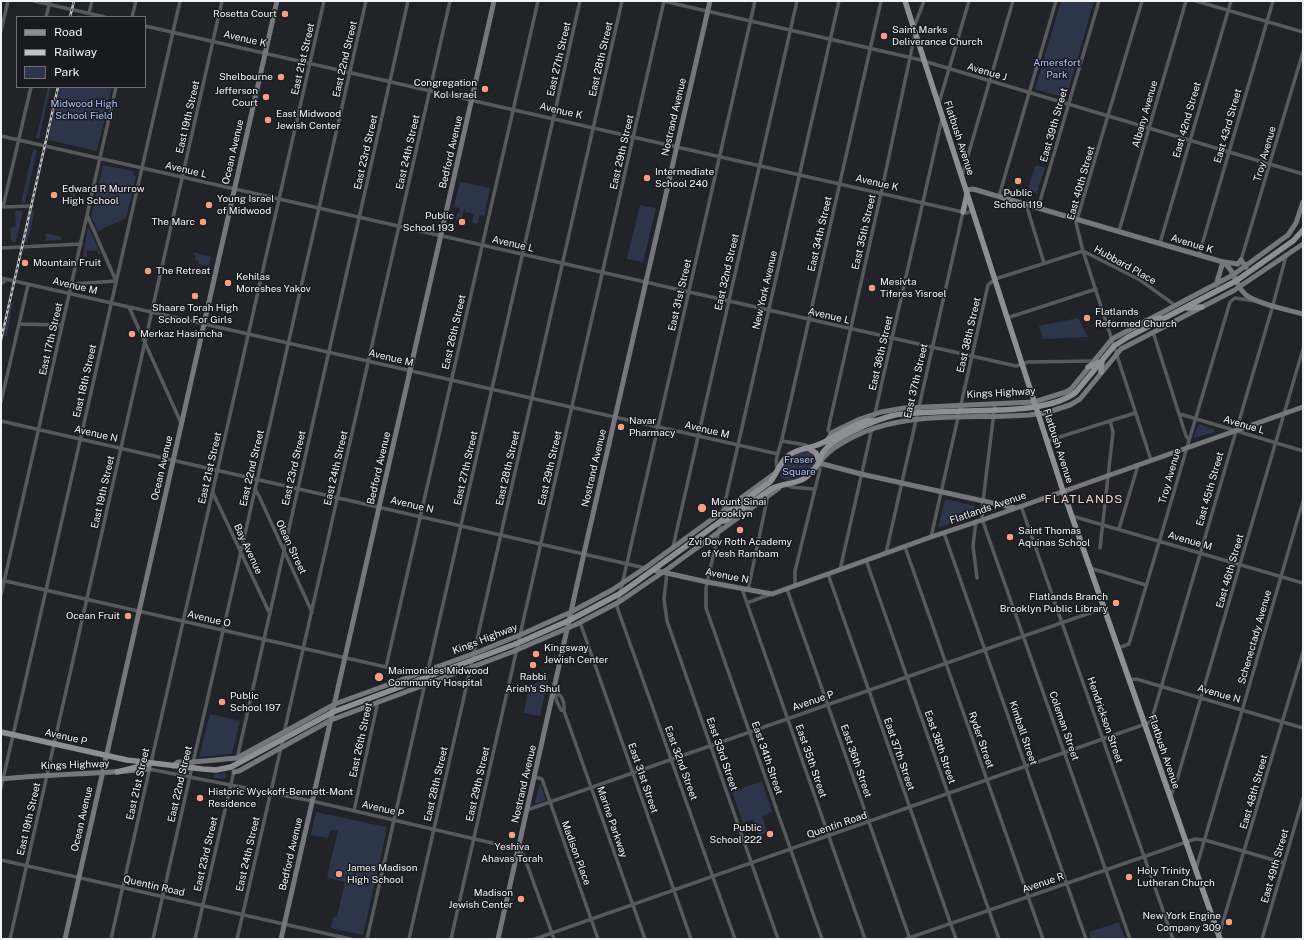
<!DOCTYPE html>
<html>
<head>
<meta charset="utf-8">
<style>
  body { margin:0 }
  #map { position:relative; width:1304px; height:940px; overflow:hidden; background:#212328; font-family:"Public Sans",sans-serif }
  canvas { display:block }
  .frame { position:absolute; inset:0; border:2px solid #f0f2f5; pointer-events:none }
  .legend { position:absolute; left:16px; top:16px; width:130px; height:72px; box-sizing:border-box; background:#181a1f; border:1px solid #6e7075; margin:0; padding:5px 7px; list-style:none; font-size:12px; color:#f0f2f5 }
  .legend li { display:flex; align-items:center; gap:8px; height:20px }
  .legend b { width:20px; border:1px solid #6e7075 }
</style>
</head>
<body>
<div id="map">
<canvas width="1304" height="940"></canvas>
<div class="frame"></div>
<ul class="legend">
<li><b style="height:5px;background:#8d8f95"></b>Road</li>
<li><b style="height:5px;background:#c0c2c6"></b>Railway</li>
<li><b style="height:11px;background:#2d354a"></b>Park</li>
</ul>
</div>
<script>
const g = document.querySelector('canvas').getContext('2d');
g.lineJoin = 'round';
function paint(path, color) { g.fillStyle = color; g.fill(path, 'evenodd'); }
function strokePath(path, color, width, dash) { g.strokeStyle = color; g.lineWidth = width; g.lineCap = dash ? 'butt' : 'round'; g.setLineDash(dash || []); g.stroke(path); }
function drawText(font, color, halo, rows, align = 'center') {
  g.font = font + ' "Public Sans",sans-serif'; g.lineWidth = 3; g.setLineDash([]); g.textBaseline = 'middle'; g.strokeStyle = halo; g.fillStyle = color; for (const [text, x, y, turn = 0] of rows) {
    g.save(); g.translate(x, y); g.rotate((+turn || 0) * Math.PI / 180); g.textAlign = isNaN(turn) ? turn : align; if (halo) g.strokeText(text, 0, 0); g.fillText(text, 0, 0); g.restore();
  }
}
paint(new Path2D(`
  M1061 1H1094L1066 98 1035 89Z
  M48 87H51L39 138H36Z
  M60 87H112L97 151 48 140Z
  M33 150H37L25 203H21Z
  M103 165 133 171V174L136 177 126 218 98 231 91 216Z
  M1036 165 1045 167 1037 193 1028 191 1029 188 1028 187Z
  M460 182 490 188 484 216 480 215 477 224 472 223 474 214 465 212V209H464L461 221 456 220 457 213H459L460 208 454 207Z
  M73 184 77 185 75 198 70 196Z
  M640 205 656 208 643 262 627 259Z
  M31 210H33L34 215 27 242H24Z
  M15 211H23L16 242H12V240H11L10 228 16 227Z
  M88 226 101 254 98 255V250L87 251V257H83Z
  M46 233 62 237 61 240 45 241Z
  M193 252 211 257 209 266 198 264 199 261 195 260 196 255 193 254Z
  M11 303H13L12 307 7 336 4 335Z
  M1078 318 1088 337 1043 339 1039 326Z
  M1198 424 1215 430V432L1194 438Z
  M808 451 812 452 816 458C814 471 794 488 781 478 777 464 796 452 808 451Z
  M945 499 975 506 973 515 938 528Z
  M548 678 540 716 524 713 529 686Z
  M210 714 240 721 232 754 199 757Z
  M225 773V776L227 775 226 778 221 779 202 775 214 777V774Z
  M762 781 772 812 762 816 767 832 760 835 758 834 753 819 743 823 732 792Z
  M540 783 546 800 536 804 535 802Z
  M316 812 386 827 387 829 363 935 331 928 333 917H337L345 882 329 878 327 876 338 831 330 830 328 838 311 835Z
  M1119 922 1125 939H1091L1089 932Z`), '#2d354a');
strokePath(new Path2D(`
  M34 1 105 17
  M663 1 917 59 1303 174
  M1142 1 1076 223 1083 251 1151 460
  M1196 1 1303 32
  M89 13 92 1
  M46 17 50 1
  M132 17 136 1
  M145 26 967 213 972 210
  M914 27 924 1
  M1 31 8 1
  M939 103 969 1
  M1 136 1007 364 1016 366 1028 362 1093 361
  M962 176 1013 1
  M999 196 1056 1
  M1026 204 1044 263
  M2 207 32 206
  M3 207 31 87
  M1038 208 1099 1
  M1119 231 1186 1
  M1160 243 1231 1
  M1 248 81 244
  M1199 255 1273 1
  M1241 260 1303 52
  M1 278 778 454
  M1 284 6 280
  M72 284 116 281 88 217
  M129 307 181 423
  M1007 318 1096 289
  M19 324 62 325
  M1153 332 1186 436 1189 440
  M1 402 28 285
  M995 404 983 501 982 519 1130 939
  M1180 414 1303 451
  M1 421 645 568
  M873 422 942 118
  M831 434 828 430 882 189 915 34
  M782 441 806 445 808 448
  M1047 441 1135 413
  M778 471C773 461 780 448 782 439L881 1
  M786 485 791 487 814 489
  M255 489 259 496 312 612
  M213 493 269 612
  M1021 506 1173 939
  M723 511 839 1
  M1072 516 1303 583
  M721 521 706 588V608L822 939
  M976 521 973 546 977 578
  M1119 529 1138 465
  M944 533 1086 939
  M931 537 988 285 995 279 1083 251 1140 280 1176 306
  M673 547 797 1
  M905 547 1043 939
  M1100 548 1113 432 1110 421
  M886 553 963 212
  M866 560 999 939
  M1090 568 1146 585
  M840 570 872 428
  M667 572 664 599 667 621 778 939
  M828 574 956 939
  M1 580 386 667 409 673 413 675
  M795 585V571L820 469 819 463
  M742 589 865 939
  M787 589 910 939
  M748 590 767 500V496
  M1 595 116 87
  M747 603 771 594
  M580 622 691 939
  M1118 648 1129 644 1230 302 1235 298 1255 301
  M386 667 538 1
  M1129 680 1136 679 1303 728
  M554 691C562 695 565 702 564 711L645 939
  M554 691 557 702 561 710 564 711
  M284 733 450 1
  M237 759 408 1
  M149 769 312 801 518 849 524 856 554 939
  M535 777 542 779 598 939
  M1 788 180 1
  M1170 797 1176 783 1303 349
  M527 810 1104 608
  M354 811 378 701
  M1 860 350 939
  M1196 869 1303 501
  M1219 935 1303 652
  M10 939 222 1
  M111 939 324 1
  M153 939 366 1
  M195 939 234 771
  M237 939 283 739
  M367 939 580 1
  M409 939 622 1
  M451 939 664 1
  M535 939 1151 722 1273 305 1286 256
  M735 939 617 607 755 1
  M906 939 1195 839 1205 840 1284 863
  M1262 939 1303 798`), '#58595c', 3.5);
strokePath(new Path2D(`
  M966 190 973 189 1223 262C1234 269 1235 284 1244 293 1252 303 1289 310 1303 314
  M1224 262 1238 264 1241 260 1246 267
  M1216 285 1223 262
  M826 442 833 432 860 419 881 412 904 408 1034 402 1066 392 1071 389 1112 339 1233 275 1288 235 1296 223 1303 202
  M1015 508 861 474 819 463C825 455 831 450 839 445 895 408 966 420 1029 415L1045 413 1070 405 1080 399 1121 349 1233 291 1303 244
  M653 570 707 582 772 594 931 537 988 518 1303 407
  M173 766 178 762H193L237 758 335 704 478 652 520 635 571 612 612 590 645 568 774 474
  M234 772 239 771 331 720 512 652 577 624 619 602 669 568 779 488
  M1 779C50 774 100 774 149 769
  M65 939 277 1
  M281 939 494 1
  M498 939 585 549 710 1`), '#76777c', 5);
strokePath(new Path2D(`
  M905 1 1063 491 1220 939
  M963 212 967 194
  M1187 308 1202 307
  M1146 321 1161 318
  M1088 367 1100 362
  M1101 372 1102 361
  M808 448 816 453 819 462
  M721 521H725L771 489C782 483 794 485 805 478 810 474 816 467 819 462 821 458 821 454 824 451 836 436 884 415 903 414 922 412 942 412 961 411 993 410 1051 412 1076 392L1114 346 1128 337 1236 281 1293 241 1303 230
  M1 732 127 760 203 769 216 770 231 767 333 712 518 643 570 620 621 593 721 521 726 514 770 482C777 474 779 463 788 456 796 449 806 449 817 445 831 441 860 418 873 421
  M117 772 149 764`), '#8d8f95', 5.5);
const rail = new Path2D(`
  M70 17 74 1
  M1 340 58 87`);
strokePath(rail, '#c0c2c6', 2.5);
strokePath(rail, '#181a1f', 1, [3]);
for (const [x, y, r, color] of [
  [285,14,4,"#f39f84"],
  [884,36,4,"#f39f84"],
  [281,77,4,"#f39f84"],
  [485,89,4,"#f39f84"],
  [266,97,4,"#f39f84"],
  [268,120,4,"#f39f84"],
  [647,178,4,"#f39f84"],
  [1018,181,4,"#f39f84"],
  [54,195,4,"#f39f84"],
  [209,205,4,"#f39f84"],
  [203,222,4,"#f39f84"],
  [462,222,4,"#f39f84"],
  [25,263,4,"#f39f84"],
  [148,271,4,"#f39f84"],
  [228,283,4,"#f39f84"],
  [872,288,4,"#f39f84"],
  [195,296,4,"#f39f84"],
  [1087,318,4,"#f39f84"],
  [132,334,4,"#f39f84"],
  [621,427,4,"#f39f84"],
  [702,508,5,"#f39f84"],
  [740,530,4,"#f39f84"],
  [1010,537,4,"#f39f84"],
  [1116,603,4,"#f39f84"],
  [128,616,4,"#f39f84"],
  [536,654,4,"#f39f84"],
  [533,665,4,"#f39f84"],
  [379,677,5,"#f39f84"],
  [222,702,4,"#f39f84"],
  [200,798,4,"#f39f84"],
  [770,834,4,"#f39f84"],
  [512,835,4,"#f39f84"],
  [339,874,4,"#f39f84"],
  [1129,877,4,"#f39f84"],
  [521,899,4,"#f39f84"],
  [1229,922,4,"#f39f84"]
]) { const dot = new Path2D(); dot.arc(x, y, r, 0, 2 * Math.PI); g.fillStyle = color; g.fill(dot); strokePath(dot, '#181a1f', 1.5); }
drawText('10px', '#f0f2f5', '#181a1f', [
  ["Rosetta Court",277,14,"right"],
  ["Saint Marks",892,30],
  ["Deliverance Church",892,42],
  ["Shelbourne",273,77,"right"],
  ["Congregation",477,83,"right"],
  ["Kol Israel",477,95,"right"],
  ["Jefferson",258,91,"right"],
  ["Court",258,103,"right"],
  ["East Midwood",276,114],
  ["Jewish Center",276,126],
  ["Intermediate",655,172],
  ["School 240",655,184],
  ["Edward R Murrow",62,189],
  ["High School",62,201],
  ["Public",1018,193,"center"],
  ["School 119",1018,205,"center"],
  ["Young Israel",217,199],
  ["of Midwood",217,211],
  ["Public",454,216,"right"],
  ["School 193",454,228,"right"],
  ["The Marc",195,222,"right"],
  ["Mountain Fruit",33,263],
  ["The Retreat",156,271],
  ["Kehilas",236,277],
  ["Moreshes Yakov",236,289],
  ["Mesivta",880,282],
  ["Tiferes Yisroel",880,294],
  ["Shaare Torah High",195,308,"center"],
  ["School For Girls",195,320,"center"],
  ["Flatlands",1095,312],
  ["Reformed Church",1095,324],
  ["Merkaz Hasimcha",140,334],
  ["Navar",629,421],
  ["Pharmacy",629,433],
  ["Mount Sinai",711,502],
  ["Brooklyn",711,514],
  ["Saint Thomas",1018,531],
  ["Aquinas School",1018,543],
  ["Zvi Dov Roth Academy",740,542,"center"],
  ["of Yesh Rambam",740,554,"center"],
  ["Flatlands Branch",1108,597,"right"],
  ["Brooklyn Public Library",1108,609,"right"],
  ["Ocean Fruit",120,616,"right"],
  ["Kingsway",544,648],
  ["Jewish Center",544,660],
  ["Maimonides Midwood",388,671],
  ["Community Hospital",388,683],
  ["Rabbi",533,677,"center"],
  ["Arieh's Shul",533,689,"center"],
  ["Public",230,696],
  ["School 197",230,708],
  ["Historic Wyckoff-Bennett-Mont",208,792],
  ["Residence",208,804],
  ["Public",762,828,"right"],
  ["School 222",762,840,"right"],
  ["Yeshiva",512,847,"center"],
  ["Ahavas Torah",512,859,"center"],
  ["James Madison",347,868],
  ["High School",347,880],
  ["Holy Trinity",1137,871],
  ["Lutheran Church",1137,883],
  ["Madison",513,893,"right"],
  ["Jewish Center",513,905,"right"],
  ["New York Engine",1221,916,"right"],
  ["Company 309",1221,928,"right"]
], 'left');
drawText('10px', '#f0f2f5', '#181a1f', [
  ["Avenue K",245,39,13],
  ["East 21st Street",303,59,-77],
  ["East 22nd Street",345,59,-77],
  ["East 27th Street",559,59,-77],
  ["East 28th Street",601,59,-77],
  ["Avenue J",987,72,16],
  ["Avenue K",561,111,13],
  ["Albany Avenue",1145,114,-74],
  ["East 19th Street",188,117,-77],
  ["Nostrand Avenue",674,117,-77],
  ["East 42nd Street",1187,120,-74],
  ["East 39th Street",1054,125,-74],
  ["East 43rd Street",1228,126,-74],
  ["Flatbush Avenue",959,138,72],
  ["Ocean Avenue",233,152,-77],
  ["East 23rd Street",366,152,-77],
  ["East 24th Street",408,152,-77],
  ["Bedford Avenue",451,152,-77],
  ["East 29th Street",622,152,-77],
  ["Troy Avenue",1265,154,-74],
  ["Avenue L",186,170,13],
  ["Avenue K",877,183,13],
  ["East 40th Street",1081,183,-74],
  ["East 35th Street",864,232,-77],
  ["East 34th Street",820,234,-77],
  ["Avenue L",513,244,13],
  ["Avenue K",1192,244,17],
  ["Hubbard Place",1125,265,29],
  ["East 32nd Street",727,272,-77],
  ["Avenue M",75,286,13],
  ["New York Avenue",765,290,-77],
  ["East 31st Street",680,295,-77],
  ["Avenue L",829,316,13],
  ["East 26th Street",454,332,-77],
  ["East 38th Street",969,335,-77],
  ["East 17th Street",51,339,-77],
  ["East 36th Street",881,353,-77],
  ["Avenue M",391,358,13],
  ["East 18th Street",85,381,-77],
  ["East 37th Street",916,381,-77],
  ["Kings Highway",1001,393,-3],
  ["Avenue L",1244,425,16],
  ["Avenue M",707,430,13],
  ["Avenue N",96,434,13],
  ["Flatbush Avenue",1058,446,72],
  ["Ocean Avenue",162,468,-77],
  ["East 21st Street",210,468,-77],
  ["East 22nd Street",252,468,-77],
  ["East 23rd Street",294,468,-77],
  ["East 24th Street",336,468,-77],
  ["Bedford Avenue",379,468,-77],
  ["East 27th Street",466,468,-77],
  ["East 28th Street",508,468,-77],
  ["East 29th Street",550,468,-77],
  ["Nostrand Avenue",594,468,-77],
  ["Troy Avenue",1170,476,-74],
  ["East 45th Street",1210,489,-74],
  ["East 19th Street",103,492,-77],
  ["Avenue N",412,505,13],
  ["Flatlands Avenue",988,508,-19],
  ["Avenue M",1190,541,16],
  ["Olean Street",291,547,65],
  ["Bay Avenue",248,549,65],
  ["East 46th Street",1230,571,-74],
  ["Avenue N",727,576,11],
  ["Avenue O",209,619,13],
  ["Schenectady Avenue",1255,637,-74],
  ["Kings Highway",485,639,-21],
  ["Avenue N",1219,694,16],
  ["Avenue P",813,701,-19],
  ["Hendrickson Street",1105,720,71],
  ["Coleman Street",1064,726,71],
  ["Kimball Street",1023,733,71],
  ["Avenue P",66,737,13],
  ["East 26th Street",361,740,-78],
  ["Ryder Street",981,740,71],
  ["East 38th Street",940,747,71],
  ["Flatbush Avenue",1164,752,71],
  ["East 33rd Street",722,754,71],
  ["East 37th Street",899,754,71],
  ["East 34th Street",767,758,71],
  ["East 35th Street",811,761,71],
  ["East 36th Street",856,761,71],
  ["East 32nd Street",681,763,70],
  ["Kings Highway",75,765,-2],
  ["East 31st Street",643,778,71],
  ["East 21st Street",138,784,-77],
  ["East 22nd Street",180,784,-77],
  ["East 28th Street",436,784,-77],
  ["East 29th Street",478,784,-77],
  ["Nostrand Avenue",524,784,-77],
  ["East 48th Street",1254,792,-74],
  ["Avenue P",383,809,13],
  ["East 19th Street",29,819,-77],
  ["Ocean Avenue",82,819,-77],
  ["Marine Parkway",612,822,71],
  ["Quentin Road",837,825,-19],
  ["Madison Place",576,853,70],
  ["East 23rd Street",206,854,-77],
  ["East 24th Street",248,854,-77],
  ["Bedford Avenue",291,854,-77],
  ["East 49th Street",1275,866,-74],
  ["Avenue R",1043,883,-19],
  ["Quentin Road",154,886,13]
]);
drawText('10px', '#acc0fa', '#181a1f', [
  ["Amersfort",1057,63],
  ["Park",1057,75],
  ["Midwood High",84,104],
  ["School Field",84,116],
  ["Fraser",799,460],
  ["Square",799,472]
]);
g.letterSpacing = '1px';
drawText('12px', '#f4d3c9', '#181a1f', [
  ["FLATLANDS",1084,499]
]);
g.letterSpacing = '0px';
</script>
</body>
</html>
